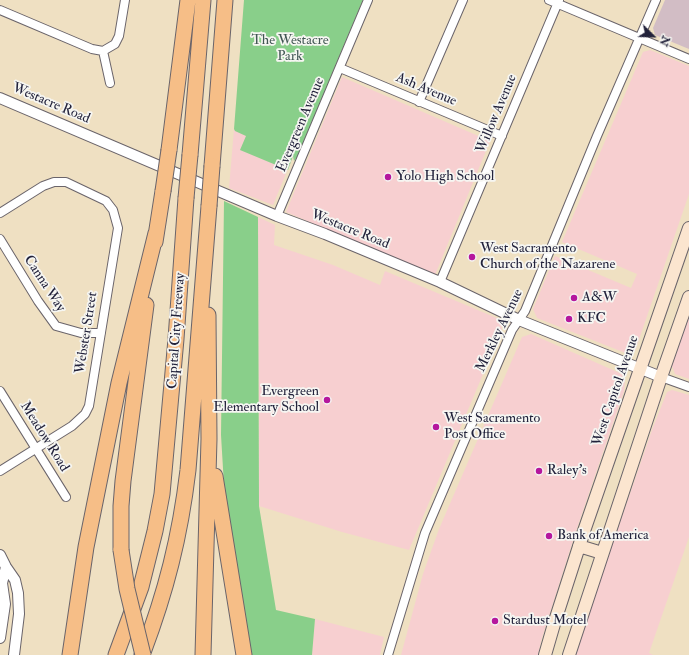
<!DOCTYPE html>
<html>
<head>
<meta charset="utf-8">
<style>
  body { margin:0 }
  #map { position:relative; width:689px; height:655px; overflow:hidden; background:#efe0c2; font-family:"IM FELL Double Pica",serif }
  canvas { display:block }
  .north { position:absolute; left:633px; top:16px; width:40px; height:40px; -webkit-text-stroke:3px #f6f6f2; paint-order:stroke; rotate:113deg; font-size:11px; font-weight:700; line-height:16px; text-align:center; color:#22223b }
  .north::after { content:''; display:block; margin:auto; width:14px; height:18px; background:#22223b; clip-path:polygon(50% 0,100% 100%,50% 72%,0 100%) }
</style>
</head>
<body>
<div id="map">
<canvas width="689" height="655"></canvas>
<div class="north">N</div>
</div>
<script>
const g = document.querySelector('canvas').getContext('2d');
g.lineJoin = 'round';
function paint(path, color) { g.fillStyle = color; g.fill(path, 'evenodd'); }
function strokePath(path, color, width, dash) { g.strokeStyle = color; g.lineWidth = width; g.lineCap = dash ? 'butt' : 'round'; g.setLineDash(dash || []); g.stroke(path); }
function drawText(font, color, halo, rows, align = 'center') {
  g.font = font + ' "IM FELL Double Pica",serif'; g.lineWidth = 3.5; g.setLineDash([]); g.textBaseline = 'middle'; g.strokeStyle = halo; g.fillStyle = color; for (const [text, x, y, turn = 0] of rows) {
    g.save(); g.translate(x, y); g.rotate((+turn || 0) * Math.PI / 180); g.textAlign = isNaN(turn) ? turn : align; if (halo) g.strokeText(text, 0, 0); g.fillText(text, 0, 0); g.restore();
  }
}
paint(new Path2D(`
  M650 50 689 66V194L635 351 628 354 537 318 533 309 555 256 631 288 637 274 562 242 643 52Z
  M342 77 490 141 435 275 286 212Z
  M234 129 294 154 273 205 229 188Z
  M258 217 275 225 274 245 333 265 380 285 385 271 499 319 502 329 409 550 342 532 259 506Z
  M689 317V379L675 374 672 366Z
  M531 334 622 374 625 379 624 391 576 531 541 641 538 655H401L423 574 439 529 522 337Z
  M672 390 689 395V537L649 653 653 655H576L595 595 652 430 667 392Z
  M315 619 384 637 380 655H312Z`), '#f7cfd0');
paint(new Path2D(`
  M665 0H689V49L655 35 653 28Z`), '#d2bdc5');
paint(new Path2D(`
  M244 0H363L297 157 294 161 293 156 288 170 240 150 246 136 235 131 234 129Z
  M224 201 258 217 259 506 276 610 315 619 312 655H251L225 502 221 435Z`), '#89cf8a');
const minor = new Path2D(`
  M549 0 689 59
  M0 10 92 49 103 51
  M103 51 115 44 119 36 125 0
  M103 51 110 83
  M340 68 502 136
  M419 102 463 0
  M0 213 43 186 54 182H66L106 201 113 210 118 228 89 406 85 414 72 426 0 471
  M277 216 368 0
  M0 239 38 301 56 326 81 333H101
  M440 282 559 0
  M661 377 689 387
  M0 391 66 497
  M388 655 425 533 512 330 525 311 597 136 656 0`);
const tertiary = new Path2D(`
  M0 98 277 216 325 234 440 282 519 320 661 377
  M0 555 6 567 15 580 18 593 19 614 14 655
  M0 638 5 604 2 583 6 567`);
const secondary = new Path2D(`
  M579 546 602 553
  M545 655 554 624 584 531 689 228
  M569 655 661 377 689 297`);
const motorway = new Path2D(`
  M169 150 188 0
  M190 155 203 0
  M212 166 225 0
  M155 242 163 191
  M215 476 244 655
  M121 550V506L123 481 146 305
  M70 655 86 547 119 383 156 233
  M116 655 141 587 155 531 162 494 176 339 186 198
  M142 655C166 592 180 537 188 470L209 206
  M203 655 209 439 208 315`);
strokePath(minor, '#6a646a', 10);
strokePath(tertiary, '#6a646a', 12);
strokePath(secondary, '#6a646a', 14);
strokePath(motorway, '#6a646a', 17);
strokePath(minor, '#fff', 8);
strokePath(tertiary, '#fff', 10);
strokePath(secondary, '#fbe5cf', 12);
strokePath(motorway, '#f6be87', 15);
const motorwayBridge = new Path2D(`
  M163 191 169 150
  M186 198 190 155
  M209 206 212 166
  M121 550 127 589 143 655`);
strokePath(motorwayBridge, '#6a646a', 17, []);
strokePath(motorwayBridge, '#f6be87', 15);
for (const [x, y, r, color] of [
  [388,177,4,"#b5179e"],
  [472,257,4,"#b5179e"],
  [574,298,4,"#b5179e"],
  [569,319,4,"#b5179e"],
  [327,400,4,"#b5179e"],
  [436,427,4,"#b5179e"],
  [539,471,4,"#b5179e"],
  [549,536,4,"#b5179e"],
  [495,621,4,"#b5179e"]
]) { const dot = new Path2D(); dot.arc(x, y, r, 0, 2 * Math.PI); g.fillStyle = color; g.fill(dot); strokePath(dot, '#f6f6f2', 1.5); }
drawText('14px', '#415653', '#f6f6f2', [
  ["The Westacre",290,41],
  ["Park",290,57]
]);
drawText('14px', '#22223b', '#f6f6f2', [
  ["Ash Avenue",426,90,23],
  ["Westacre Road",51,104,23],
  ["Willow Avenue",497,114,-67],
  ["Evergreen Avenue",301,125,-67],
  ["Westacre Road",350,230,22],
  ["Canna Way",44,284,57],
  ["Capital City Freeway",177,331,-86],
  ["Merkley Avenue",500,331,-64],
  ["Webster Street",87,333,-81],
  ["West Capitol Avenue",616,391,-71],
  ["Meadow Road",44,437,58]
]);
drawText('14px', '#22223b', '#f6f6f2', [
  ["Yolo High School",396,177],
  ["West Sacramento",480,249],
  ["Church of the Nazarene",480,265],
  ["A&W",582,298],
  ["KFC",577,319],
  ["Evergreen",319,392,"right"],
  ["Elementary School",319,408,"right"],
  ["West Sacramento",444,419],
  ["Post Office",444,435],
  ["Raley's",547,471],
  ["Bank of America",557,536],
  ["Stardust Motel",503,621]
], 'left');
</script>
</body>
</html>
